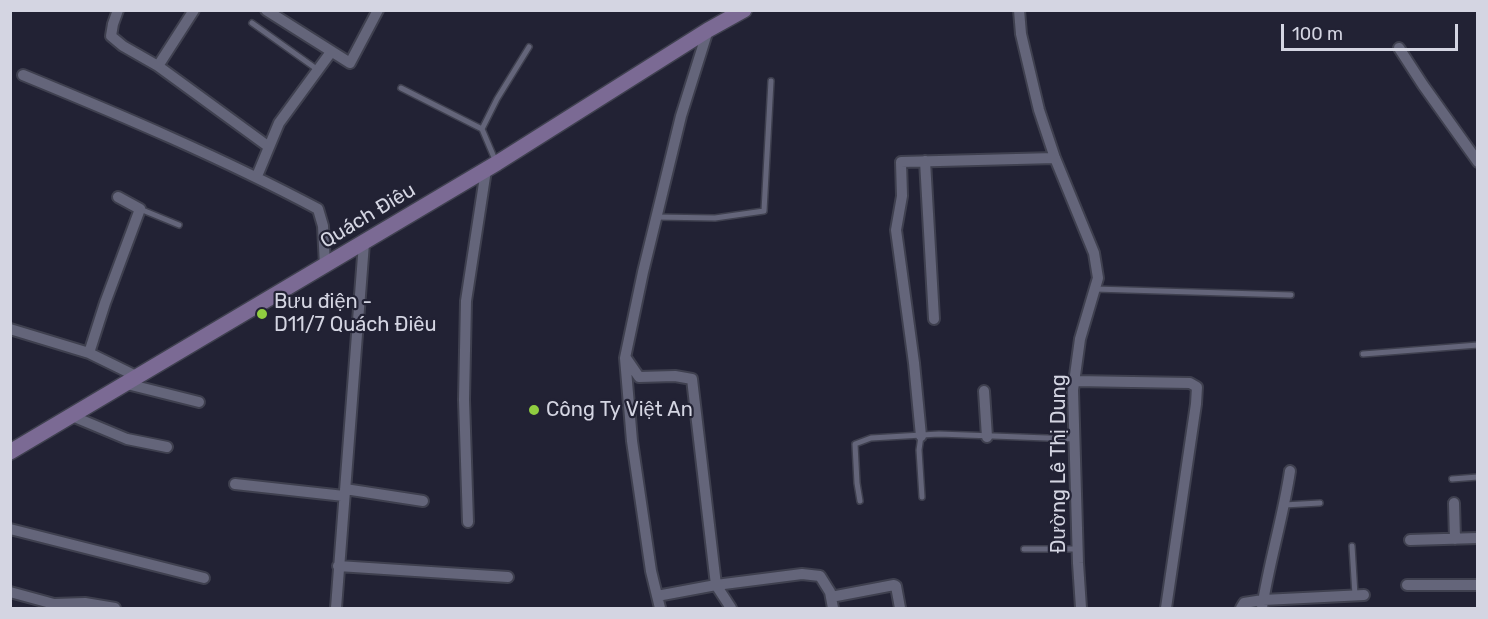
<!DOCTYPE html>
<html>
<head>
<meta charset="utf-8">
<style>
  body { margin:0 }
  #map { position:relative; width:1488px; height:619px; overflow:hidden; background:#222234; font-family:Rubik,sans-serif }
  canvas { display:block }
  .frame { position:absolute; inset:0; border:12px solid #d4d5e2; pointer-events:none }
  .scale { position:absolute; left:1281px; top:24px; width:177px; height:27px; box-sizing:border-box; border:3px solid #d4d5e2; border-top:0; padding-left:8px; font-size:18px; line-height:21px; white-space:nowrap; color:#d4d5e2; -webkit-text-stroke:4px #222234; paint-order:stroke }
</style>
</head>
<body>
<div id="map">
<canvas width="1488" height="619"></canvas>
<div class="frame"></div>
<div class="scale">100 m</div>
</div>
<script>
const g = document.querySelector('canvas').getContext('2d');
g.lineJoin = 'round';
function strokePath(path, color, width, dash) { g.strokeStyle = color; g.lineWidth = width; g.lineCap = dash ? 'butt' : 'round'; g.setLineDash(dash || []); g.stroke(path); }
function drawText(font, color, halo, rows, align = 'center') {
  g.font = font + ' Rubik,sans-serif'; g.lineWidth = 4.5; g.setLineDash([]); g.textBaseline = 'middle'; g.strokeStyle = halo; g.fillStyle = color; for (const [text, x, y, turn = 0] of rows) {
    g.save(); g.translate(x, y); g.rotate((+turn || 0) * Math.PI / 180); g.textAlign = isNaN(turn) ? turn : align; if (halo) g.strokeText(text, 0, 0); g.fillText(text, 0, 0); g.restore();
  }
}
const lane = new Path2D(`
  M252 23 318 70
  M401 88 482 129
  M496 162 482 129 497 99 529 47
  M140 209 179 225
  M656 217 715 218 764 211 771 81
  M1095 289 1291 295
  M1363 354 1478 345
  M921 436 919 450 922 497
  M1452 479 1478 477
  M860 501 857 483 855 444 871 438 939 434 1074 439
  M1284 505 1320 503
  M1352 546 1355 595
  M1024 549H1078`);
const street = new Path2D(`
  M118 10 113 24 111 36 123 46 158 66 269 147
  M266 10 350 63 378 10
  M1019 10 1021 34 1039 110 1055 158 1094 253 1098 278 1080 339 1073 390 1078 563 1081 608
  M1399 48 1423 85 1478 162
  M158 66 194 10
  M23 75C123 116 222 158 318 209L323 226 325 266
  M925 161 934 319
  M257 176 279 123 331 52
  M118 197 140 209 105 303 89 353 138 377
  M10 329 89 353
  M626 358 639 377 675 376 692 379 716 585 802 574 820 576 830 592 833 608
  M1075 381 1190 383 1197 387 1196 404 1166 608
  M127 384 199 402
  M984 391 987 437
  M72 416 127 439 167 447
  M921 436 914 363 896 230 902 196 901 162 1055 158
  M235 484 344 496
  M345 489 423 501
  M1454 503 1455 539
  M468 522 464 400 466 301 486 170
  M10 529 204 578
  M1410 540 1478 538
  M338 566 508 577
  M1407 585H1478
  M10 592 54 604 57 608
  M657 596 716 585 731 608
  M831 597 894 585 896 586 900 608
  M54 604 85 603 115 608
  M336 608 364 243
  M660 608 651 571 632 441 625 358 643 272 681 116 708 30
  M1241 608 1244 603 1263 600 1364 595
  M1262 608C1269 562 1283 518 1290 471`);
const secondary = new Path2D(`
  M10 452 497 163 708 30 744 10`);
strokePath(lane, '#3f404f', 8);
strokePath(street, '#3f404f', 14);
strokePath(secondary, '#3f404f', 18);
strokePath(lane, '#64657a', 5);
strokePath(street, '#64657a', 10);
strokePath(secondary, '#7b6a94', 15);
for (const [x, y, r, color] of [
  [262,314,6,"#90cd40"],
  [534,410,6,"#90cd40"]
]) { const dot = new Path2D(); dot.arc(x, y, r, 0, 2 * Math.PI); g.fillStyle = color; g.fill(dot); strokePath(dot, '#222234', 2); }
drawText('20px', '#d4d5e2', '#222234', [
  ["Quách Điêu",368,216,-31],
  ["Đường Lê Thị Dung",1059,464,-90]
]);
drawText('20px', '#d4d5e2', '#222234', [
  ["Bưu điện -",274,302],
  ["D11/7 Quách Điêu",274,325],
  ["Công Ty Việt An",546,410]
], 'left');
</script>
</body>
</html>
